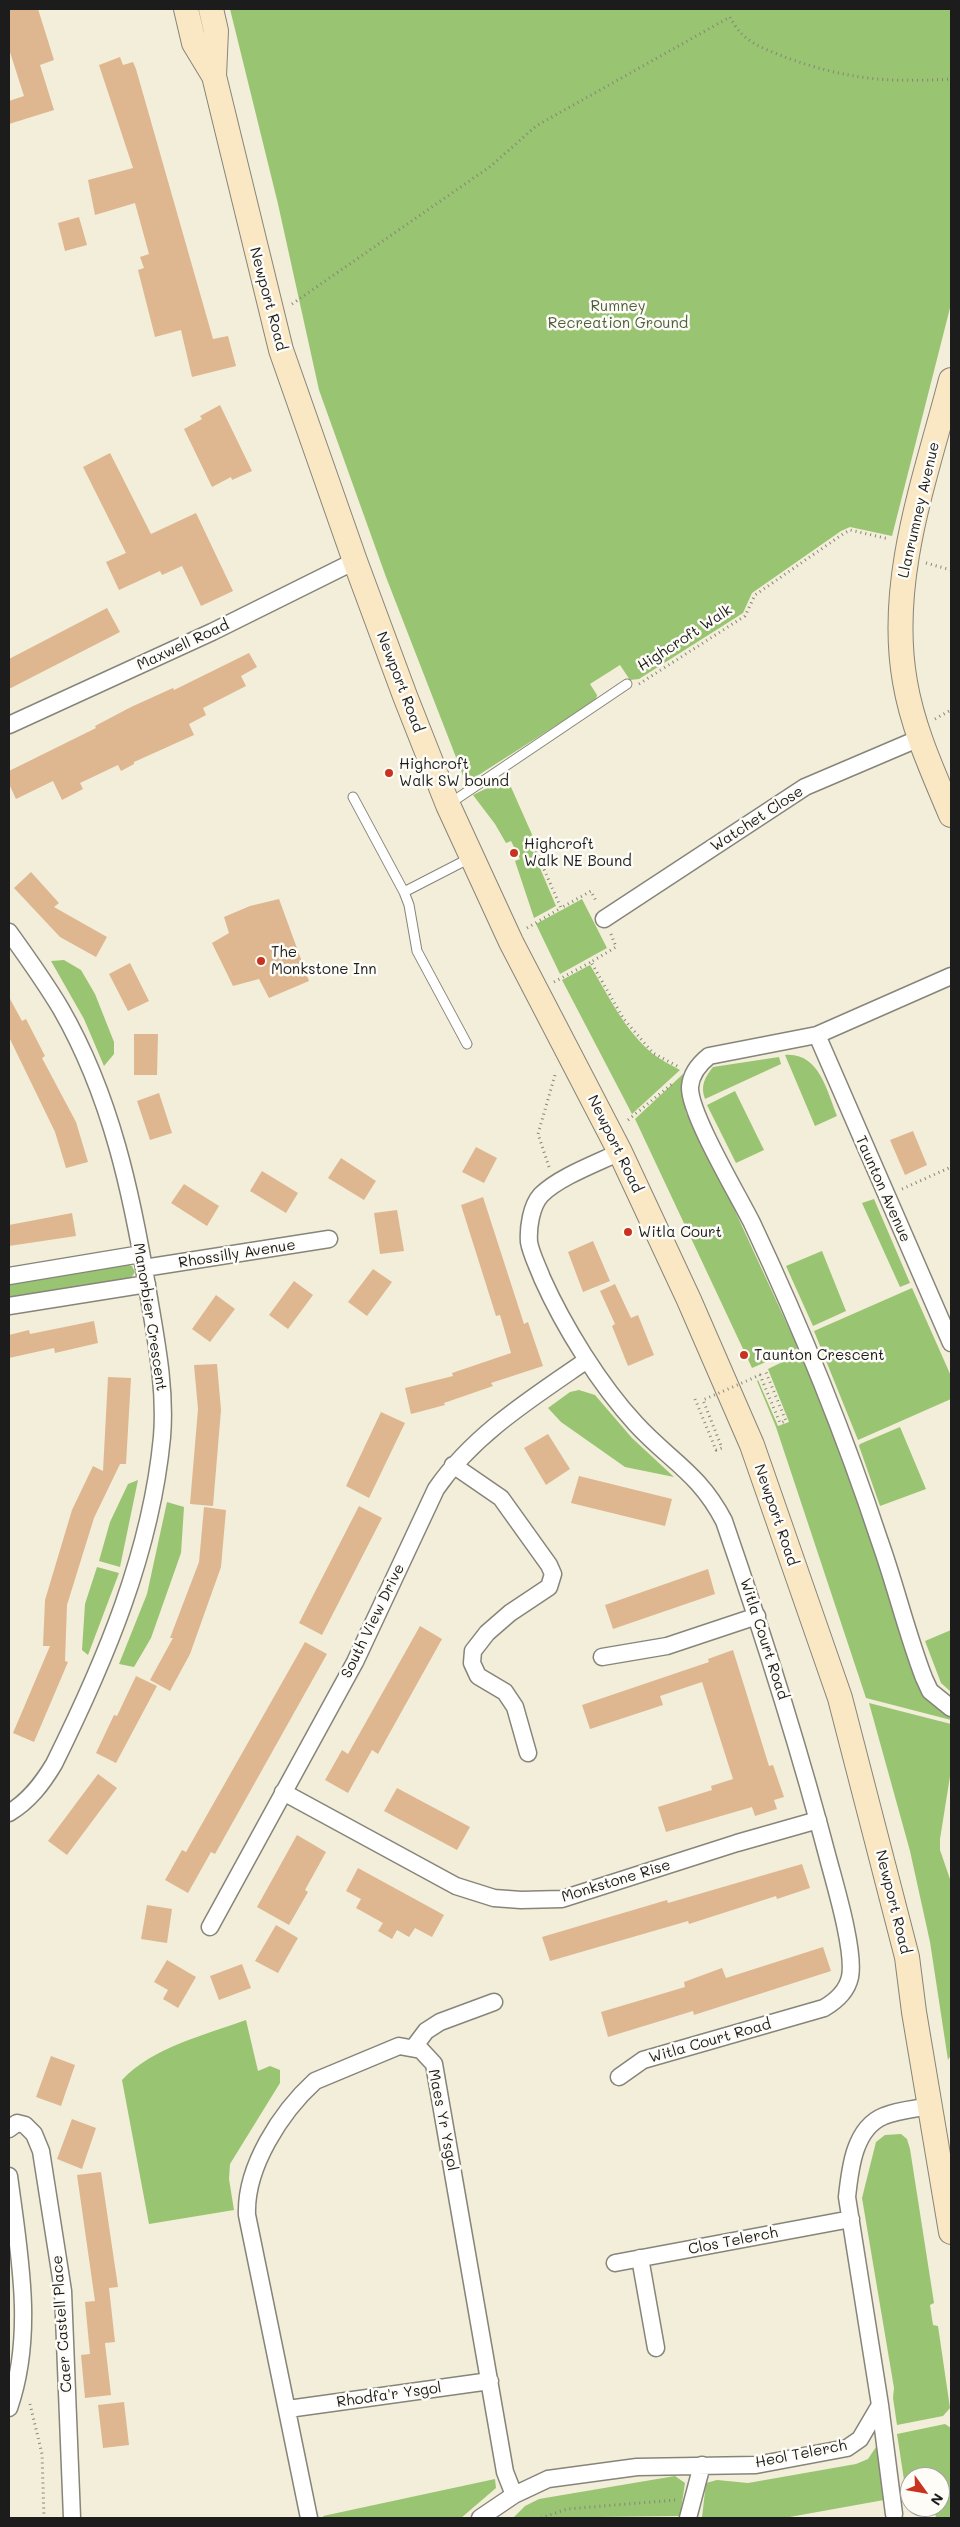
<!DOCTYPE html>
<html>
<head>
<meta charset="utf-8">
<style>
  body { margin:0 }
  #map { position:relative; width:960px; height:2527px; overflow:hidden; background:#f2eed9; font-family:Mali,sans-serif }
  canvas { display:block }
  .frame { position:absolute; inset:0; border:10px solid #1c1c1c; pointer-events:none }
  .north { position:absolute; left:900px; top:2467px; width:50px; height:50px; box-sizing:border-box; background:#fdfcf7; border:1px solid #a3a29f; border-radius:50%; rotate:122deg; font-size:14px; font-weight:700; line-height:20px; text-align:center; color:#1c1c1c }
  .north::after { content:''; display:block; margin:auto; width:18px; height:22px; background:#c8321e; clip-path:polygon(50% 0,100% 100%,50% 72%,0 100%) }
</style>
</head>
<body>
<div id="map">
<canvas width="960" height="2527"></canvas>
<div class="frame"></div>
<div class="north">N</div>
</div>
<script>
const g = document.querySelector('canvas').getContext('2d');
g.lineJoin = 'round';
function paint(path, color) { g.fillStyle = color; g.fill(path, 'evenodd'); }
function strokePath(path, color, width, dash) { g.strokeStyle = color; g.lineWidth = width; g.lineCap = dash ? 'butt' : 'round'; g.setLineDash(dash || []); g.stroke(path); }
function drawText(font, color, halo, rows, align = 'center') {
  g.font = font + ' Mali,sans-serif'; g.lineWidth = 5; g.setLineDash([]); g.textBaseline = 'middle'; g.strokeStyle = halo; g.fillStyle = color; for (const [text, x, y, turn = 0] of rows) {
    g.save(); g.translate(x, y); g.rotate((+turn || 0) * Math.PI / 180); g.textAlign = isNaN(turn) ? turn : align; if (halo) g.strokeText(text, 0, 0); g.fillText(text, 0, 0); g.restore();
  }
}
paint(new Path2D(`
  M230 9H951V304L892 536 850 527 841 531 752 593 743 613 639 679 630 680 620 665 590 684 597 695 596 700 466 783 386 577 319 390 278 204Z
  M507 778 534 839 529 842 556 906 534 918 515 861 520 859 511 841 506 843 495 824 473 795Z
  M582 899 607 948 560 974 536 924Z
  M64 960 81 970 95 994 114 1042V1054L104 1066 84 1019 51 961Z
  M590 965C608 995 625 1031 653 1054 661 1060 671 1065 680 1070L632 1114 562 980Z
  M785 1055C819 1052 827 1091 837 1116L815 1126Z
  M779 1057 781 1064 705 1099C700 1086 705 1077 713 1067Z
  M683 1074 682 1092 686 1113 707 1150 798 1348 752 1368 635 1119Z
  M735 1091 764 1150 736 1163 707 1105Z
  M874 1199 910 1283 900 1287 862 1203Z
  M822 1251 846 1311 813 1326 786 1266Z
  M129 1265 132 1266 135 1272 131 1278 9 1297V1284Z
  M912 1288 951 1376V1399L858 1440 814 1331Z
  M801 1353 843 1458 912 1667 947 1714 951 1716V1720L866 1698 776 1427 757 1381 758 1380 778 1426 789 1422 768 1369Z
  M579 1390 595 1395 632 1438 674 1477 625 1467 561 1422 548 1408 570 1392Z
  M900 1427 926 1489 880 1506 859 1446 860 1444Z
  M138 1480 120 1567 99 1561 110 1522 128 1484Z
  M167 1502 184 1507 181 1553 151 1638 134 1667 119 1664 147 1594Z
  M97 1567 119 1573 88 1655 82 1650 85 1604Z
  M951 1630V1692L941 1683 925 1641Z
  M869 1703 951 1724V1770L940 1839V1850L951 1882V2055L948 2060 930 1942 910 1851Z
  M246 2020 258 2071 270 2066 280 2070V2083L230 2164 229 2179 234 2210 149 2224 122 2080C153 2047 205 2035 246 2020Z
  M901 2134 907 2139 910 2149 934 2303 930 2305 933 2325 938 2326 950 2408 943 2416 897 2425 893 2398 894 2388 862 2198 876 2142 885 2135Z
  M945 2424 951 2428V2518H936L934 2507H940V2477H910V2493H906L897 2434Z
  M876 2447 880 2448 884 2500 784 2518 702 2517 706 2483 717 2480 748 2483 856 2464 868 2459Z
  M675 2476 685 2483 680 2516 513 2518 525 2506 539 2499Z
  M495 2479 496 2488 461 2518H324L323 2516Z`), '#99c471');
paint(new Path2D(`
  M9 9H38L54 60 40 65 54 110 9 124V101L24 96 9 49Z
  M120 57 123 65 133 62 136 69 213 339 228 336 236 366 192 377 181 330 155 337 138 270 144 268 140 257 149 254 135 203 95 215 88 180 133 168 99 65Z
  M79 217 87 245 65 251 58 223Z
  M220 405 252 471 232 480 231 477 212 487 184 429 202 419 200 416Z
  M110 453 151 534 196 513 233 591 201 606 182 566 162 575 160 571 119 590 106 562 126 553 83 467Z
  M107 608 120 632 9 689V659Z
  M249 653 257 667 241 676 246 686 203 708 206 715 189 724 194 735 134 762V764L121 771 118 765 80 783 83 789 62 800 53 781 16 799 9 784V771L96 728 95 726 131 707 173 688 174 690Z
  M31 872 59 903 54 907 107 937 96 957 60 937 14 888Z
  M279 899 309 981 269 998 259 979 233 986 212 943 229 933 224 917 250 906Z
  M130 963 149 1001 128 1011 109 974Z
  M9 997 22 1021 26 1019 45 1056 42 1058 76 1122 88 1162 66 1168 55 1132 9 1037Z
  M134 1034H158L157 1075H134Z
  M159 1093 172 1133 150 1140 137 1101Z
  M913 1131 927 1165 905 1175 890 1140Z
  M476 1147 497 1158 484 1183 462 1172Z
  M341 1158 376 1181 364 1200 328 1178Z
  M262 1171 298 1193 286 1213 250 1191Z
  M184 1184 219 1206 207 1226 171 1203Z
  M483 1197 524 1324 528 1322 543 1366 491 1383 493 1386 444 1403 445 1405 411 1414 405 1388 453 1376 452 1373 511 1353 500 1315 496 1316 461 1205Z
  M397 1210 404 1251 380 1254 374 1213Z
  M72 1213 76 1236 9 1246V1225Z
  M593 1241 610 1281 583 1292 568 1252Z
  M373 1269 392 1282 367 1316 348 1302Z
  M294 1281 313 1295 288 1329 269 1315Z
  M615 1284 631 1318 638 1315 654 1355 628 1366 612 1326 615 1324 600 1291Z
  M216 1295 235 1309 210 1342 192 1329Z
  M94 1321 98 1343 55 1353 54 1348 9 1358V1335L29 1330 30 1334Z
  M217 1364 221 1410 213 1506 190 1504 198 1409 194 1365Z
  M108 1377 131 1378 126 1464H120L94 1518 67 1605 65 1661 68 1662 34 1742 13 1733 50 1646H43L45 1600 72 1510 93 1466 103 1471Z
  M381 1412 405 1423 369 1498 346 1486Z
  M548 1434 570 1469 546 1485 524 1448Z
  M579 1476 672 1499 665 1526 571 1503Z
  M359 1506 382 1518 322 1635 299 1623Z
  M204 1507 226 1510 221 1567 190 1654 170 1691 150 1680 173 1638H170L199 1562Z
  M708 1569 715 1594 613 1629 605 1605Z
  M420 1626 442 1639 378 1754 372 1750 348 1793 325 1780 342 1750 348 1754Z
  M305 1642 327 1654 215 1854 211 1852 188 1893 165 1880 182 1850 186 1852Z
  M733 1650 769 1766 773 1765 784 1797 774 1800 777 1809 755 1816 752 1807 666 1832 658 1807 712 1790 711 1786 733 1779 702 1682 660 1696 663 1705 590 1729 582 1705 709 1662 708 1659Z
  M136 1676 157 1686 116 1763 96 1753 114 1715 117 1716Z
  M98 1774 117 1788 67 1855 48 1841Z
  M397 1788 470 1827 457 1850 384 1811Z
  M297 1835 326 1852 305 1890 308 1892 289 1925 257 1907Z
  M802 1864 810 1888 777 1899 776 1896 689 1924 688 1921 550 1961 542 1937 667 1900 668 1903Z
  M358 1868 444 1915 432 1937 415 1928 409 1937 397 1930 392 1939 378 1931 383 1923 356 1908 361 1899 346 1891Z
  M147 1905 172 1909 167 1943 141 1939Z
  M276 1925 298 1938 278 1973 255 1961Z
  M823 1947 831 1971 694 2015 693 2011 608 2037 601 2012 685 1987 684 1982 722 1968 726 1978Z
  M167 1960 196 1977 178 2008 163 1999 168 1990 154 1982Z
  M242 1964 251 1988 219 2000 210 1976Z
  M51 2056 75 2065 61 2106 36 2097Z
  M72 2119 96 2128 82 2169 57 2159Z
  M101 2172 118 2287 109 2288 115 2342 105 2343 111 2395 85 2398 81 2355 90 2354 85 2302 95 2301 77 2175Z
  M124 2402 129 2445 103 2448 98 2405Z`), '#deb791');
const lane = new Path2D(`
  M353 797 404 892 409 905 417 951 467 1044
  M449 804 627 684
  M404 892 472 857`);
const street = new Path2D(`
  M9 725 212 632 355 561
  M604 919 805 787 920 738
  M9 932C27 957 45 982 61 1009 111 1096 132 1194 148 1292 156 1340 166 1388 162 1437 151 1553 105 1661 54 1764 42 1784 29 1801 9 1813
  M951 976 817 1035 709 1056C699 1064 691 1073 690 1087 689 1113 738 1195 752 1223 801 1327 844 1433 880 1542 896 1587 907 1634 924 1678L930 1691 951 1708
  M817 1035 951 1343
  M144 1268 329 1239
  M9 1276 141 1254
  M9 1306 147 1284
  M453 1465 501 1498 549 1565 553 1574 549 1587 510 1613 487 1633 473 1651 472 1663 478 1676 505 1692 515 1707 528 1753
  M602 1657 667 1646 757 1616
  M283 1792 456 1886 494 1898 521 1900 562 1899 737 1843 818 1820
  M210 1927 355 1662 436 1489C474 1434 532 1398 587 1360
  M414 2047 426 2031 440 2022 494 2002
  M619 2077 643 2060 824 2008C836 2001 847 1991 850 1977 855 1952 836 1888 829 1862 799 1747 763 1634 724 1521 699 1473 670 1461 636 1424 600 1385 564 1327 542 1278 538 1267 531 1254 529 1242 528 1228 531 1206 541 1195 559 1177 597 1163 620 1152
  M9 2129 17 2123 25 2125 34 2134 41 2151 63 2291 72 2518
  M9 2176C19 2252 35 2334 9 2408
  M640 2258 656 2348
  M615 2263 851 2219
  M880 2405 894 2514
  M288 2409 490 2381
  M309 2518 247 2215C245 2167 281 2112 315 2081L399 2046 421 2050 434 2064 505 2472 514 2495
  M480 2518 514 2495 548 2479 637 2467 756 2465 847 2448 860 2439 880 2405 847 2197C850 2169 854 2128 884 2116 898 2110 915 2109 930 2106
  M688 2518 702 2465`);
const secondary = new Path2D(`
  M186 9 194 43 214 76
  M211 9 216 31 214 76 281 350 355 561 405 696 448 805 511 942 620 1152 689 1300 752 1445 840 1698 907 1957 914 2012 951 2232
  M951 380C926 477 887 580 905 682 913 729 933 772 951 815`);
strokePath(lane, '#87857a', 11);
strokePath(street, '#87857a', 19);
strokePath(secondary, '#87857a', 26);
strokePath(new Path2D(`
  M292 304 491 166 536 126 730 17C733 23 737 29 741 33 752 45 770 51 785 57 845 79 887 83 951 79
  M926 563 951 570
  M639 684 745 616 755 595 843 534 850 530 889 539
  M935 719 951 710
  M532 842 561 908 591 891 597 903
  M527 928 561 908
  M611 934 616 947 591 962 623 1018 653 1053 679 1067
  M554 982 591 962
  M628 1120 673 1083
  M549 1167 538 1134 555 1075
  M902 1189 951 1167
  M30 2404 42 2454 44 2518
  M541 2518 567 2509 676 2500`), '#87857a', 3, [1, 4]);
strokePath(lane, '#fff', 9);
strokePath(street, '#fff', 16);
strokePath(secondary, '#fae7c3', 24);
strokePath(new Path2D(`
  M695 1399 716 1450 722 1448 703 1400 760 1375 780 1423 786 1421 765 1370`), '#87857a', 3, [1, 4]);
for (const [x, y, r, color] of [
  [389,773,5,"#c8321e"],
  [514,853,5,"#c8321e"],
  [261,961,5,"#c8321e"],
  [628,1232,5,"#c8321e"],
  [744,1355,5,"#c8321e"]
]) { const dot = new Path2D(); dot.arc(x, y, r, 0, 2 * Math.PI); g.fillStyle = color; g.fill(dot); strokePath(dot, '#fdfcf7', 2); }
drawText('15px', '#1c1c1c', '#fdfcf7', [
  ["Newport Road",268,299,75],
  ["Llanrumney Avenue",919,510,-77],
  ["Highcroft Walk",685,638,-33],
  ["Maxwell Road",183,645,-25],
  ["Newport Road",400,682,69],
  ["Watchet Close",757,819,-33],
  ["Newport Road",615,1144,64],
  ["Taunton Avenue",883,1189,66],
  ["Rhossilly Avenue",237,1254,-9],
  ["Manorbier Crescent",150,1317,81],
  ["Newport Road",776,1515,71],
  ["South View Drive",373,1621,-64],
  ["Witla Court Road",764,1639,72],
  ["Monkstone Rise",616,1881,-17],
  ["Newport Road",893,1902,76],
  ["Witla Court Road",710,2041,-16],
  ["Maes Yr Ysgol",443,2120,79],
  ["Clos Telerch",733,2241,-11],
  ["Caer Castell Place",62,2324,-94],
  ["Rhodfa'r Ysgol",389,2395,-8],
  ["Heol Telerch",801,2454,-11]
]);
drawText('15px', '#4e5f3e', '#fdfcf7', [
  ["Rumney",618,306],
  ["Recreation Ground",618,323]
]);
drawText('15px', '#1c1c1c', '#fdfcf7', [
  ["Highcroft",399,764],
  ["Walk SW bound",399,781],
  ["Highcroft",524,844],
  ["Walk NE Bound",524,861],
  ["The",271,952],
  ["Monkstone Inn",271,969],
  ["Witla Court",638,1232],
  ["Taunton Crescent",754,1355]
], 'left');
</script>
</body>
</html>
